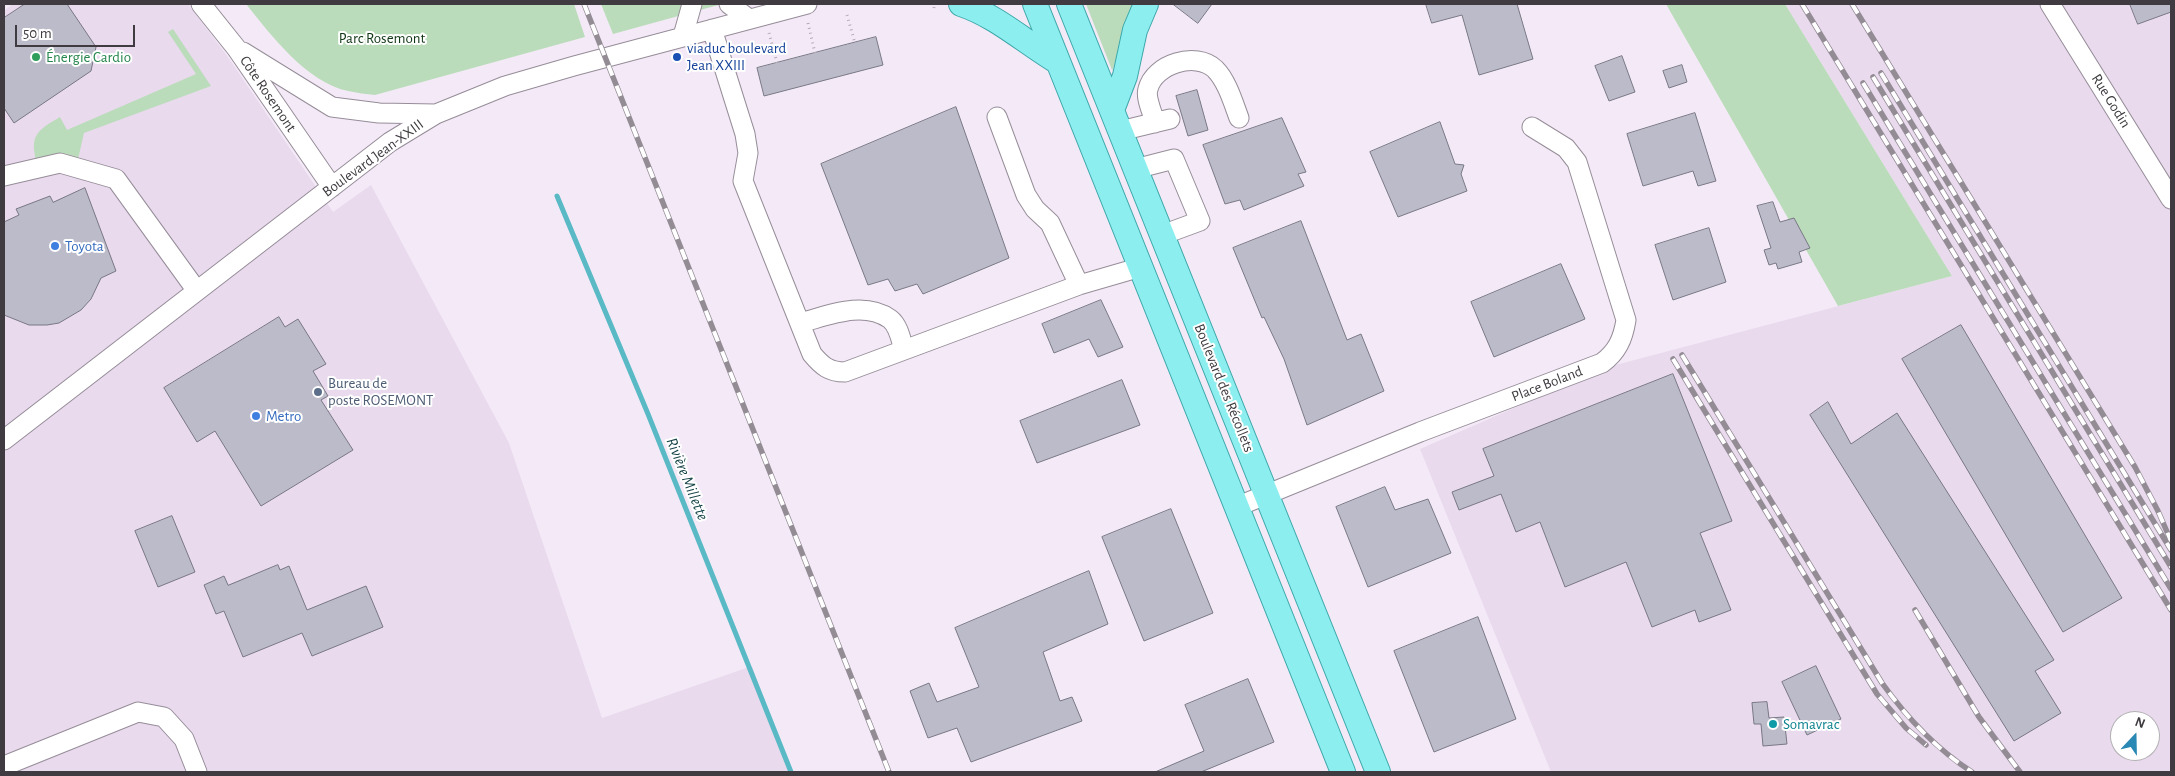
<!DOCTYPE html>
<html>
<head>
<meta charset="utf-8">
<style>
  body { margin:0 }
  #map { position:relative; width:2175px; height:776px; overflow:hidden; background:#f4eaf7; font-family:"Alegreya Sans",sans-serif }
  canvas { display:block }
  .frame { position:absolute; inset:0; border:5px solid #3f3b40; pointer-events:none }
  .north { position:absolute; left:2110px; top:711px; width:50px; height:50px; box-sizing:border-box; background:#fff; border:1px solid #b2b1b3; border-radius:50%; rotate:21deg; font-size:14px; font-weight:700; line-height:20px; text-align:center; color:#3f3b40 }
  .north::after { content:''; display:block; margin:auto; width:18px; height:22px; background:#2a88b4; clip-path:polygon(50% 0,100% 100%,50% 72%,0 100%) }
  .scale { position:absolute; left:15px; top:25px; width:120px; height:22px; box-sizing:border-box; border:2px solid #3f3b40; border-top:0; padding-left:6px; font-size:15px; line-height:18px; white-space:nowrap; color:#3f3b40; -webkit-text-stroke:4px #fff; paint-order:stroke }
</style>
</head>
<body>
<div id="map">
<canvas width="2175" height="776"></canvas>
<div class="frame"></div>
<div class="north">N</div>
<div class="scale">50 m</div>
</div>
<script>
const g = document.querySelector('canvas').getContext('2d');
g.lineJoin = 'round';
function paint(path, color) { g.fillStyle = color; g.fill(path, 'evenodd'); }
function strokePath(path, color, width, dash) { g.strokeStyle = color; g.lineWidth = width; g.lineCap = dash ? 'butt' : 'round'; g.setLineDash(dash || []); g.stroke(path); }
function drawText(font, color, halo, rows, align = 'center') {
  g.font = font + ' "Alegreya Sans",sans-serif'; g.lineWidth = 4; g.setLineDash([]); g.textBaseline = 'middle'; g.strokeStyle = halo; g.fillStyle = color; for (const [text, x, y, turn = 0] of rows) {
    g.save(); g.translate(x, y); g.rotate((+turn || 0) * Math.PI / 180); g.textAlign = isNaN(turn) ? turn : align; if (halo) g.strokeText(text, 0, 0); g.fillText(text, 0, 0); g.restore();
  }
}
paint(new Path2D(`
  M13 4H188L228 57 333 212 371 185 509 443 602 718 752 666 790 772H4V11Z
  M1785 4H2171V772H1551L1420 449 1608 367 1952 276ZM2120 721H2150V751H2120Z`), '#e9daed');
paint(new Path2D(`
  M246 4H574L585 37 375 95C366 94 357 93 348 91 306 82 271 35 246 4Z
  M601 4H722L613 34Z
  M1086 4H1135L1112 71V70Z
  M1666 4H1785L1952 276 1838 306Z
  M173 29 211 86 84 133 76 168 38 169C30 138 32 133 60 117L67 130 196 74 168 32Z`), '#bbdcbb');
strokePath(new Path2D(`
  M557 196 648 414 791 772`), '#59b9c5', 5);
const building = new Path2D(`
  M25 4H67L96 47 91 71 14 123 4 108V18Z
  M1173 4H1212L1198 23Z
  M1426 4H1517L1533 59 1479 75 1462 15 1432 23Z
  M2130 4H2171V12L2138 24Z
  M876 37 883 65 764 96 757 68Z
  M1622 56 1635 92 1609 101 1595 66Z
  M1682 65 1687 82 1669 88 1663 71Z
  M1197 90 1208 130 1188 136 1176 96Z
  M956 107 1009 258 923 294 917 284 895 291 888 279 868 285 821 164Z
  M1695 113 1716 181 1698 186 1693 171 1643 186 1627 134Z
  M1282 118 1306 172 1298 174 1304 186 1244 210 1240 200 1225 204 1203 145Z
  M1440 122 1455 164 1464 165 1461 174 1467 191 1398 217 1370 152Z
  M85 188 116 271 101 278 91 299 81 310 59 323 47 325H29L4 315V222L19 215 16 209 50 196 53 202Z
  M1773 202 1780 222 1794 218 1810 248 1799 252 1802 262 1778 269 1776 263 1769 265 1764 250 1771 248 1757 206Z
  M1301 221 1347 340 1361 334 1384 391 1307 425 1284 359 1264 317 1262 318 1233 248Z
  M1709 228 1726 282 1673 300 1655 245Z
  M1561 264 1585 319 1494 357 1471 302Z
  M1101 300 1123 347 1098 357 1089 339 1054 353 1042 324Z
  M279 317 285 327 298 319 326 364 313 371 328 396 321 400 353 450 261 506 215 431 197 442 164 388Z
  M1961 325 2122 598 2063 632 1902 359Z
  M1673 374 1732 521 1700 533 1731 610 1699 622 1695 610 1652 627 1626 562 1565 587 1540 522 1516 532 1501 494 1459 510 1452 492 1494 476 1483 449Z
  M1122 380 1140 425 1037 463 1020 421Z
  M1828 402 1851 444 1897 413 2054 660 2035 671 2061 713 2014 741 1810 415Z
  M1385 487 1395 510 1428 499 1451 553 1368 587 1336 507Z
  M1171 509 1213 613 1144 641 1102 537Z
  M172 516 195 572 158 587 135 531Z
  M278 565 280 570 289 566 307 610 366 586 383 627 312 656 302 633 243 657 224 611 216 614 204 585 224 576 228 585Z
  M1089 571 1108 624 1043 652 1060 701 1072 697 1082 721 971 762 957 728 928 738 910 691 929 683 937 702 979 687 955 628Z
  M1478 617 1516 719 1434 752 1394 651Z
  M1816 666 1841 719 1807 735 1782 682Z
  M1248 679 1274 742 1201 772H1155L1204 751 1185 705Z
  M1767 702 1769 718 1784 717 1787 744 1763 746 1761 724H1754L1752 703Z`);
paint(building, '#bcbbc9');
strokePath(building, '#797885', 1);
const minor = new Path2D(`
  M201 4 237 49 332 187
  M729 4 749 19
  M2050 4 2171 199
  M712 29 745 134 748 153 743 181 812 354C822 366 829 372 845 372L1079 285 1141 267
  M683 36 692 4
  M243 52 332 107 379 113 436 114
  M997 117 1026 195 1035 209 1050 223 1079 285
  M1155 123C1153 113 1145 98 1148 89 1154 64 1196 51 1215 69 1227 81 1233 102 1239 118
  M1120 131 1170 119
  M1135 169 1174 159 1200 221 1162 235
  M4 176 60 163 116 179 197 291
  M800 323C827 316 863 300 890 319 899 326 901 340 904 350
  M4 440 390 142 436 114 505 86 574 66 807 4
  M1236 507 1420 432 1602 363C1617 352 1623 339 1626 320L1577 162 1566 148 1532 127
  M4 766 138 712 164 717 184 739 197 772`);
const major = new Path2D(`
  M961 4C997 16 1026 43 1058 62
  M1035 4 1343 772
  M1069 4 1378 772
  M1112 110 1125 76 1135 30 1146 4`);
strokePath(minor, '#968d99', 21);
strokePath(major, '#3fa8ab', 26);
strokePath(new Path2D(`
  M934 8 935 4
  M847 15 855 43
  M808 23 815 53
  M769 33 777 63`), '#b2aab4', 3, [1, 4]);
strokePath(minor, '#fff', 19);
strokePath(major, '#8ceeef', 24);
const rail = new Path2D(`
  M584 4 889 772
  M1802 4 2171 610
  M1852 4 2135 467 2158 511 2171 541
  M1881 73 2171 550
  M1873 77 2171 567
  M1863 83 2171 589
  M1682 355 1882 683C1907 718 1935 748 1972 772
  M1673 359 1877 694 1906 728 1926 745
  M1915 610 1979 717 2020 772`);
strokePath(rail, '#938c95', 5.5);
strokePath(rail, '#fff', 4, [11]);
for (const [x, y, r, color] of [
  [36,57,5,"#2e9e5b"],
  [677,57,5,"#1a4fb4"],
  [55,246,5,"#3f7fe0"],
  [318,392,5,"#5c6f8a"],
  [256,416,5,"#3f7fe0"],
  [1773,724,5,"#0f9aa8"]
]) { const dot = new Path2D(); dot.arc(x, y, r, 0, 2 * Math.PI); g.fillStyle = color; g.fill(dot); strokePath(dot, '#fff', 2); }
drawText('15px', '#0f3614', '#fff', [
  ["Parc Rosemont",382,38]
]);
drawText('15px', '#164399', '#fff', [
  ["viaduc boulevard",687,48],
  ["Jean XXIII",687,65]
], 'left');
drawText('15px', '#27864d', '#fff', [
  ["Énergie Cardio",46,57]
], 'left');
drawText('15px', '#3f3b40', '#fff', [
  ["Côte Rosemont",268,94,56],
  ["Rue Godin",2111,101,58],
  ["Boulevard Jean-XXIII",373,158,-36],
  ["Place Boland",1547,384,-21],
  ["Boulevard des Récollets",1224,388,68]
]);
drawText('15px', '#366cbe', '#fff', [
  ["Toyota",65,246],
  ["Metro",266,416]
], 'left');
drawText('15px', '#4e5e75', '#fff', [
  ["Bureau de",328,383],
  ["poste ROSEMONT",328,400]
], 'left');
drawText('15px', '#0d838f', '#fff', [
  ["Somavrac",1783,724]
], 'left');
drawText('italic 16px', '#154247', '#fff', [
  ["Rivière Millette",687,479,68]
]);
</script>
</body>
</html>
